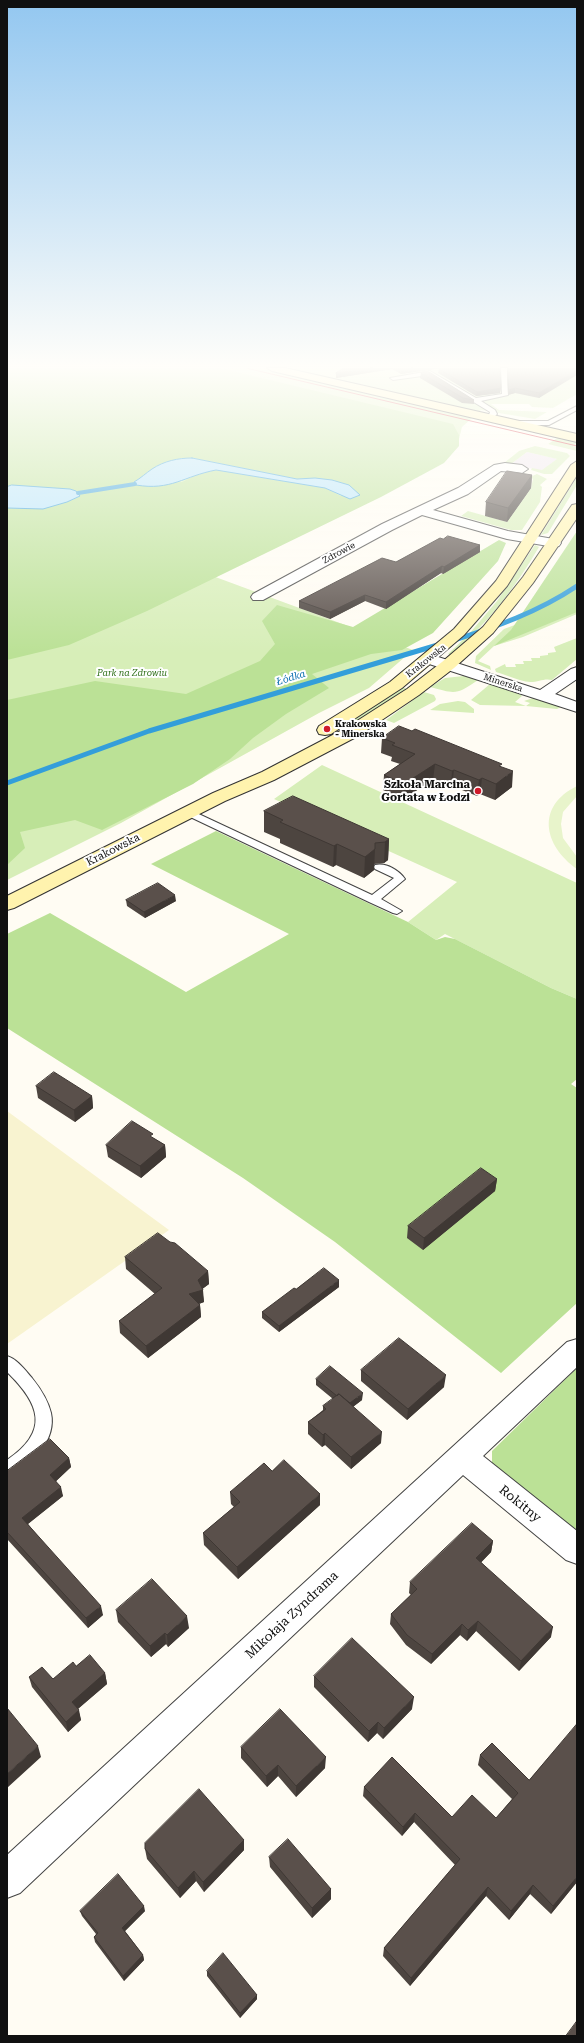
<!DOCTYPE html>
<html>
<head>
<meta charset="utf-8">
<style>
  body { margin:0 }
  #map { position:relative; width:584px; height:2043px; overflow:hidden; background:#fffcf3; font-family:"Roboto Serif",serif }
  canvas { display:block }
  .frame { position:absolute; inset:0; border:8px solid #101010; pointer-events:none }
</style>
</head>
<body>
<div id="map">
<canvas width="584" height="2043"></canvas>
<div class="frame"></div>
</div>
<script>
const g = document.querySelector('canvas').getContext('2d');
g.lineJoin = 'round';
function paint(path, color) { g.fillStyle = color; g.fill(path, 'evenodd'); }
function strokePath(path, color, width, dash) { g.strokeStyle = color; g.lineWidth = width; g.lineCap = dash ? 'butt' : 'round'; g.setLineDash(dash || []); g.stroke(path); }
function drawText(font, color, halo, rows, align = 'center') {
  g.font = font + ' "Roboto Serif",serif'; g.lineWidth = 4; g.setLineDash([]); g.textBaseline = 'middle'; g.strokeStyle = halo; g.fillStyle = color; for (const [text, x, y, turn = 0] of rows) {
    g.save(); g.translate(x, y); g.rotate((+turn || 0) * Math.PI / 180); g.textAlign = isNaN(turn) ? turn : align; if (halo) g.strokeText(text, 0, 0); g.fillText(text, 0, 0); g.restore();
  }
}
paint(new Path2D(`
  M527 452 558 459 542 471 511 464Z`), '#eee4ef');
paint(new Path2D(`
  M7 1111 169 1230 7 1344Z`), '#f8f3d0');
paint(new Path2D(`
  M7 368H577V394L553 408 532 407 529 404H491L499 410 547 412 535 419 481 410 462 427 457 447 210 575 413 650 369 688 319 713 121 823 7 880Z
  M559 437 577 443 573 446 577 447V451L548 444Z
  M535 446 567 453 570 456 552 474H544L531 470 532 468 542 470 557 459 527 452 511 464 504 463 519 451Z
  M537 474 547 479 540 485 542 487 540 502 522 530H511L461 516 468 511 507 522 531 488 533 479 530 477Z
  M577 477V485L548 533 541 535Z
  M535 545 539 547C515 588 487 625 450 655L448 654 469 634 497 601Z
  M577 590V614L523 637 494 646 478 661 490 666 491 670 475 663 476 656 504 629 528 620Z
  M577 638V659L552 680C544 678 539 682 530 682 519 681 507 675 496 672L495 669 505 664 506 667H516L515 664H524L523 661H532L531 658H540V656L548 655V653L556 652 554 647Z
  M464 676 478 680C456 695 456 694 430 687L445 678Z
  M490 684 520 694 522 696 515 702 526 706 530 703 524 701 533 698 563 706 557 709 526 706 480 705 471 700Z
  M402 687 407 689 342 730 339 729Z
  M424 692 434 695 436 699 435 701 394 723 386 720Z
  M458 701 465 702 474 709V713L430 710 440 704Z
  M322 765 577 883V999L551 988 445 934 436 940 408 922 457 882 274 799Z`), '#d7eeb8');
paint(new Path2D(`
  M9 368H220L453 424 459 435V446L444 463 381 497 147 611 69 645 7 660V508C34 510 56 509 80 496L76 491 70 489 7 487V369ZM192 458 297 479 315 478 349 485 341 496 325 488 216 470 200 473 182 482 136 485 134 482C153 470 168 457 192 458Z
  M577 531V612L494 646 511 630Z
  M499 540 506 543 498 561 433 633 402 650 371 654 312 674 329 688 286 714 253 738 230 759 193 784 102 830 75 820 20 832 25 848 7 865V700L95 681 186 694 260 661 275 644 262 621 277 605 353 627Z
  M216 831 408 922 436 940 445 937 455 939 551 988 577 999V1079L571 1084 577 1088V1303L501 1373 335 1242 243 1178 7 1028V934L50 913 186 992 289 934 151 864Z
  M577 1368V1533L492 1463V1451Z`), '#bbe196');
paint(new Path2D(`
  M577 786V796L563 812 561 824 563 838 577 857V869C543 845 536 806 577 786Z`), '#e8f4cb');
const water = new Path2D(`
  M192 458 297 479 315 478 332 480 349 485 360 495 350 499 325 488 216 470C184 476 171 491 136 485L134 482C141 478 146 473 152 469 164 461 178 458 192 458Z
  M12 485 70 489 76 491 80 496 67 502 43 509 7 508V487Z`);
paint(water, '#b3e3fc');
strokePath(water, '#339eda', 1);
strokePath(new Path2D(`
  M78 493 135 484`), '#339eda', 4);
strokePath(new Path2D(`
  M451 641C496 627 538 612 577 586
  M7 783 149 731 441 644`), '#339eda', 5);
const lane = new Path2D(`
  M501 368H507L508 395 481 401 495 410 497 414 491 420 488 418 490 412 429 375 393 380 390 378 430 371 476 398 502 394Z
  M577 406V410L549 425H515L512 423 515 421H548Z
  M188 809 372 895 394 878 375 869 374 867 375 865C386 862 400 871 405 879L381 899 402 911 397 914 393 913 369 902 184 814 183 812 184 810Z
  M7 1356C17 1359 25 1370 32 1378 40 1388 48 1400 51 1413 57 1440 31 1467 7 1476V1460C50 1431 40 1404 7 1372Z`);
const street = new Path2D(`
  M505 463 522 465 528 469 522 473 501 471 468 494 433 510 508 531 559 540 561 543 559 546 554 547 507 539 422 515 392 530 263 600H253L251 597 253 594 382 524 458 488 494 465Z
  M429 654 540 690 571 669 577 667V679L555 694 577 702V712L423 662 421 659 423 656Z
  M577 1339V1367L483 1456 577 1531V1564L566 1560 463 1475 20 1893 7 1898V1855L567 1342Z`);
const secondary = new Path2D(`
  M267 368H285L577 434V442L272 371Z
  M577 461V475L507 586 464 635 402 688 331 734 325 735 319 734 317 730 319 726 390 682 454 629 496 581 571 465Z
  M577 504V518L533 583 493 633 454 668 419 695 358 736 274 780 225 801 14 908 7 910V896L213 793 262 772 346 728 407 689 442 662 483 627 523 577 572 505Z`);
strokePath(lane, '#434343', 2);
strokePath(street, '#434343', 2);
strokePath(secondary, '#323232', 2);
paint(lane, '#fff');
paint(street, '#fff');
paint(secondary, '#fff3ae');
strokePath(new Path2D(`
  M246 368 577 446`), '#cf1a2a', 1);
paint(new Path2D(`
  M344 368H441L401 374 392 369 336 378Z
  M442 368H501H500L501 388 500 393 476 396 438 373 439 369Z
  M507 368H577L539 398 515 393 508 395Z
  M421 373 474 400V404L462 403 420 378Z
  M532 475 531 488 507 522 485 516 486 502Z
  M443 539 480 545V552L443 574 441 573 386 609 365 601 330 619 299 608V601L396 562Z
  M382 738 501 767 512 787 495 800 480 794 477 796 452 786 451 787 433 780 403 799 383 790 384 775 400 764 391 761 392 757 381 753Z
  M264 811 389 839 388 860 384 863 374 864V870L364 878 336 865 333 867 280 843V839L264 832Z
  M126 900 176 901 145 918 127 906Z
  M36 1086 92 1096 93 1108 75 1122 38 1098Z
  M153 1138 165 1145 166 1157 141 1178 108 1157 106 1145Z
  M497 1179 495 1191 423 1250 407 1238 408 1226Z
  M125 1257 208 1271 209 1284 202 1289 204 1302 199 1304 200 1305 201 1317 148 1358 120 1333 119 1321 155 1294 126 1269Z
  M339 1287 279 1332 262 1318V1312L296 1289Z
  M361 1370 444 1387 407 1420 361 1381Z
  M316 1379 362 1400 353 1407 381 1443 351 1469 325 1445 322 1447 308 1434V1422L323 1410V1406L333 1399 316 1385Z
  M69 1458 71 1467 56 1481 63 1496 28 1524 103 1615 88 1628 7 1539V1471Z
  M272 1471 320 1505 238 1579 204 1545 203 1533 234 1507 231 1504 230 1492Z
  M493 1541 491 1552 481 1562 551 1637 519 1671 476 1631 467 1641 460 1635 431 1664 406 1645 390 1624 391 1614 411 1595 409 1593 410 1582Z
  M116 1610 189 1628 168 1647 166 1644 151 1657 118 1622Z
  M76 1666 105 1673 107 1684 78 1709 81 1720 68 1732 32 1687 29 1677 53 1679Z
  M314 1676 412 1709 383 1739 377 1733 368 1742 314 1687Z
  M492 1743 577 1882 551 1914 530 1894 509 1920 486 1896 410 1986 383 1956 384 1948 455 1865 414 1822 402 1836 363 1796 364 1787 452 1817 496 1818 512 1799 478 1765 480 1755Z
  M241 1747 325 1768 296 1797 278 1776 267 1787 241 1758Z
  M244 1840V1850L204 1892 196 1881 180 1898 147 1859 145 1849Z
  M269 1857 331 1899 312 1918 270 1867Z
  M80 1911H145L125 1931 143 1955 144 1960 124 1981 95 1942 94 1937 96 1934 82 1916Z
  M207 1971 257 1999 240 2018 207 1976Z`), '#4d4540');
paint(new Path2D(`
  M373 368H392V369L336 378V373Z
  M413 368H441L401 374V370Z
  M577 370V375L539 398V393Z
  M501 388 500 393 476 396 477 392Z
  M515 388V393L508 395 509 390Z
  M532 475 531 488 507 522 508 508Z
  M480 545V552L443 574 444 567Z
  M442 566 441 573 386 609V602Z
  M365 595V601L330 619V612Z
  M435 764 433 780 403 799 404 784Z
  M454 770 452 786 451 787 452 771Z
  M513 771 512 787 495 800 496 784Z
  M482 778 480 794 477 796 479 780Z
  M389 839 388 860 384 863 385 842Z
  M337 844 336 865 333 867 334 846Z
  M375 849 374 870 364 878 365 857Z
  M175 895 176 901 145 918 144 912Z
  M92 1096 93 1108 75 1122 74 1110Z
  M165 1145 166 1157 141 1178 140 1166Z
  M497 1179 495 1191 423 1250 424 1238Z
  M208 1271 209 1284 201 1290H203L204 1302 190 1307 189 1294 198 1280Z
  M339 1280V1287L279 1332V1326Z
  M200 1305 201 1317 148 1358 146 1346Z
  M446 1375 444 1387 407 1420 408 1409Z
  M363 1393 362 1400 347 1411 348 1405Z
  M382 1432 381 1443 351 1469V1457Z
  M325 1433V1445L322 1447 323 1435Z
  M69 1458 71 1467 52 1485 50 1475Z
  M61 1487 63 1496 24 1527 22 1518Z
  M320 1494V1505L238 1579 237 1567Z
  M493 1541 491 1552 475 1569 476 1558Z
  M101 1606 103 1615 88 1628 86 1618Z
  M187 1616 189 1628 168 1647 167 1635Z
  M478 1621 476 1631 467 1641 468 1630Z
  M462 1624 460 1635 431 1664 432 1654Z
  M553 1627 551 1637 519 1671 521 1661Z
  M165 1633 166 1644 151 1657 150 1646Z
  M105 1673 107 1684 74 1712 72 1702Z
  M414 1697 412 1709 383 1739 384 1728Z
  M79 1710 81 1720 68 1732 66 1722Z
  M378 1722 377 1733 368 1742 369 1731Z
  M38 1746 41 1757 7 1788V1774Z
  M326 1757 325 1768 296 1797V1786Z
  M278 1765V1776L267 1787 266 1776Z
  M415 1813 414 1822 402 1836 403 1827Z
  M244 1840V1850L204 1892 203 1882Z
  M194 1871 196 1881 180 1898 178 1888Z
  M577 1877V1882L551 1914 553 1906Z
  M533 1885 530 1894 509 1920 511 1911Z
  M488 1887 486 1896 410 1986 411 1978Z
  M331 1889V1899L312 1918V1908Z
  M144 1906 145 1911 123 1933 122 1928Z
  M143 1955 144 1960 124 1981 123 1976Z
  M257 1995V1999L240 2018V2013Z`), '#3f3834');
const building = new Path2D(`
  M344 368H373L336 373Z
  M398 368H413L401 370Z
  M442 368H500L501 388 477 392 439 369Z
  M508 368H577V370L539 393 515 388 509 390Z
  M429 372 474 400 463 398 421 373Z
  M507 471 532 475 508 508 486 502Z
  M448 536 480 545 444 567 442 566 386 602 365 595 330 612 299 601 382 558 396 562 440 538 443 539Z
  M399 726 412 731 415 729 502 764 499 766 513 771 496 784 482 778 479 780 454 770 452 771 435 764 404 784 384 775 415 754 392 745 395 743 382 738Z
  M293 796 389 839 385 842 375 843V849L365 857 337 844 334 846 280 822 283 820 264 811Z
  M158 883 175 895 144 912 126 900Z
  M54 1072 92 1096 74 1110 36 1086Z
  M132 1121 153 1134 150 1136 165 1145 140 1166 106 1145Z
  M481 1168 497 1179 424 1238 408 1226Z
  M158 1233 170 1242 175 1243 208 1271 198 1280 203 1290 189 1294 200 1305 146 1346 119 1321 162 1288 125 1257Z
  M324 1268 339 1280 279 1326 262 1312 294 1288 296 1289Z
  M399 1338 446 1375 408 1409 361 1370Z
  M330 1366 363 1393 350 1403 339 1394 337 1396 316 1379Z
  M339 1394 382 1432 351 1457 325 1433 323 1435 308 1422 326 1409 323 1406Z
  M50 1439 69 1458 50 1475 61 1487 22 1518 101 1606 86 1618 7 1532V1471Z
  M284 1460 320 1494 237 1567 203 1533 240 1502 230 1492 264 1463 272 1471Z
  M472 1523 493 1541 476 1558 553 1627 521 1661 478 1621 468 1630 462 1624 432 1654 407 1635 391 1614 417 1589 410 1582Z
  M152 1579 187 1616 167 1635 165 1633 150 1646 116 1610Z
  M352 1638 414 1697 384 1728 378 1722 369 1731 314 1676Z
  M90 1655 105 1673 72 1702 79 1710 66 1722 29 1677 42 1667 53 1679 73 1662 76 1666Z
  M7 1708 38 1746 7 1774Z
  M280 1709 326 1757 296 1786 278 1765 266 1776 241 1747Z
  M577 1724V1877L553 1906 533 1885 511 1911 488 1887 411 1978 384 1948 460 1859 415 1813 403 1827 364 1787 392 1757 452 1817 472 1795 496 1818 518 1793 480 1755 492 1743 529 1780Z
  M199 1789 244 1840 203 1882 194 1871 178 1888 145 1849V1843Z
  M288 1839 331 1889 312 1908 269 1857Z
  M118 1874 144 1906 122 1928 143 1955 123 1976 94 1937 98 1933 80 1911Z
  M223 1953 257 1995 240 2013 207 1971Z
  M577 2021V2036H566Z`);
paint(building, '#5a504b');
strokePath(building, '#3f3834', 1);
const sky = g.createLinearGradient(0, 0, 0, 654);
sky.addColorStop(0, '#93c7f0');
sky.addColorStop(0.56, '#fffefa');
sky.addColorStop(1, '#fffefa00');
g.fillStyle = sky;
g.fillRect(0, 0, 584, 654);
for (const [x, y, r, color] of [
  [327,729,4,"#cf1a2a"],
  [478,791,4,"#cf1a2a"]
]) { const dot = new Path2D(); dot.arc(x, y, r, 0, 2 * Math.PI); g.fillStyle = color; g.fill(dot); strokePath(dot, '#fff', 1.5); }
drawText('9px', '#101010', '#fff', [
  ["Zdrowie",339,553,-28],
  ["Krakowska",426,661,-38],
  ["Minerska",503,683,18]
]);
drawText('italic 9px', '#2f7019', '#fff', [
  ["Park na Zdrowiu",132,673]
]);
drawText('bold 9px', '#101010', '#fff', [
  ["Krakowska",335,724],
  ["- Minerska",335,734]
], 'left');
drawText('italic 10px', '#0c6fb0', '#fff', [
  ["Łódka",291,678,-17]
]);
drawText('bold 11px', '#101010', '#fff', [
  ["Szkoła Marcina",470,785],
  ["Gortata w Łodzi",470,798]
], 'right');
drawText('11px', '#101010', '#fff', [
  ["Krakowska",113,850,-27]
]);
drawText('13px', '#101010', '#fff', [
  ["Rokitny",520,1504,39],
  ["Mikołaja Zyndrama",292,1615,-43]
]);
</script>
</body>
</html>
